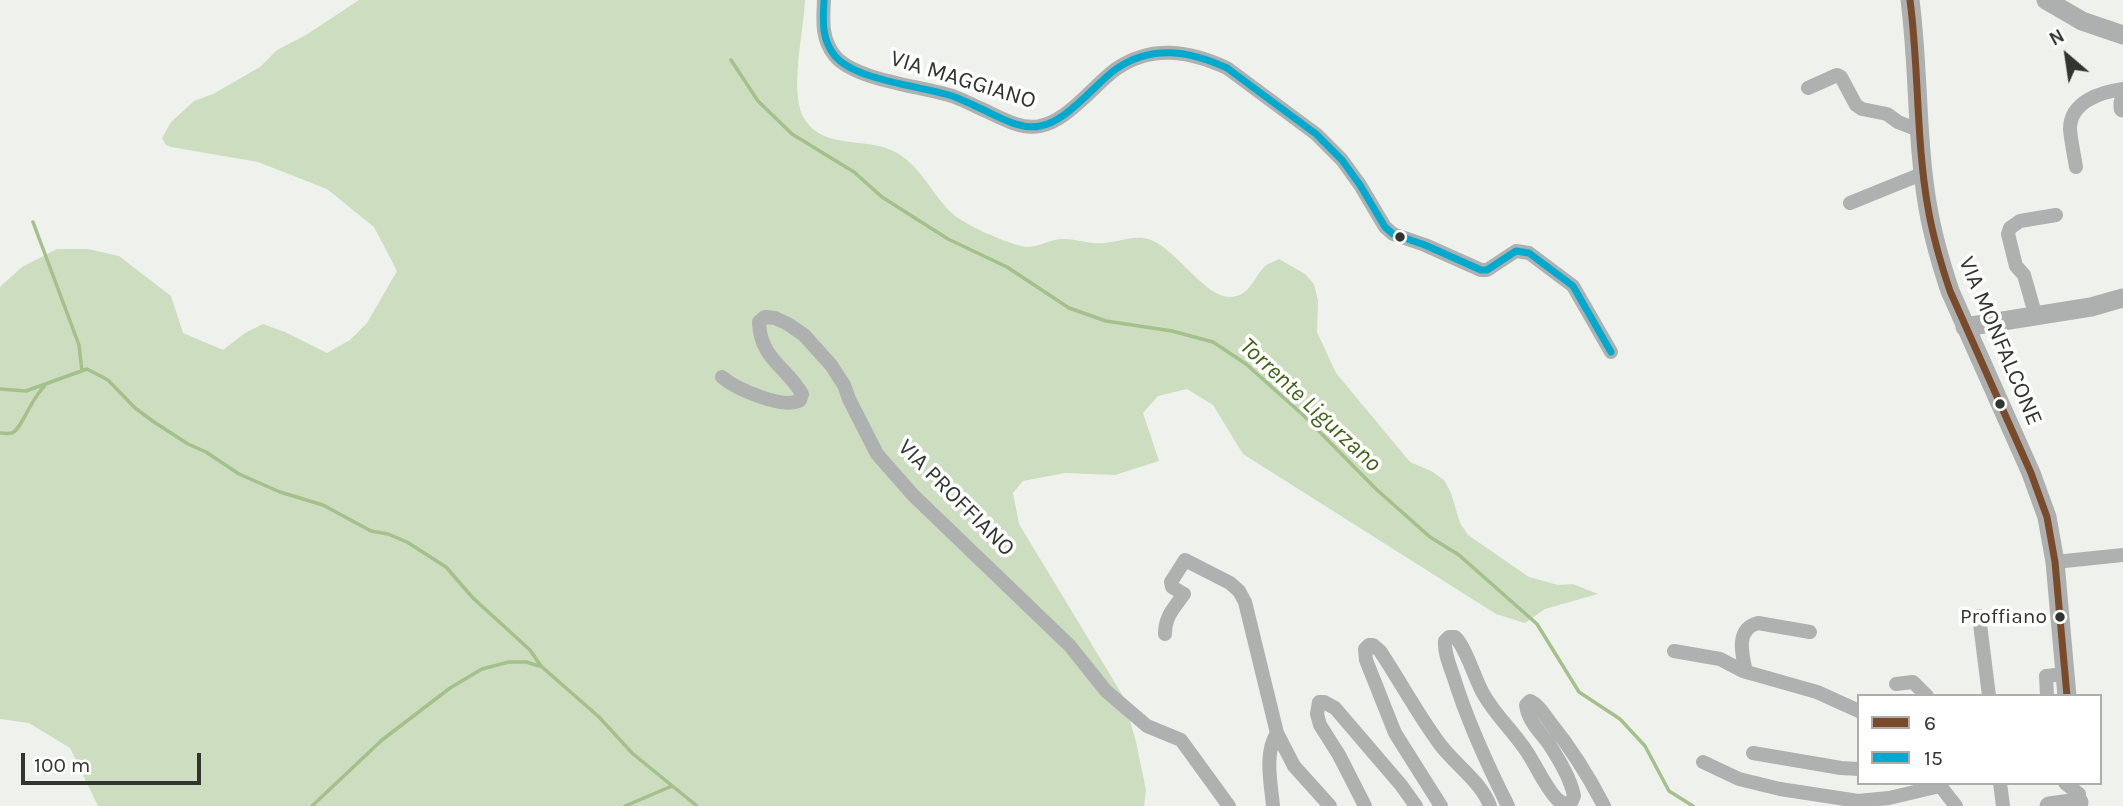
<!DOCTYPE html>
<html>
<head>
<meta charset="utf-8">
<style>
  body { margin:0 }
  #map { position:relative; width:2123px; height:806px; overflow:hidden; background:#eff2ec; font-family:Karla,sans-serif }
  canvas { display:block }
  .legend { position:absolute; left:1857px; top:694px; width:245px; height:91px; box-sizing:border-box; background:#fff; border:2px solid #adaeac; margin:0; padding:9px 12px; list-style:none; font-size:21px; color:#31342f }
  .legend li { display:flex; align-items:center; gap:14px; height:35px }
  .legend b { width:35px; border:2px solid #adaeac }
  .north { position:absolute; left:2032px; top:21px; width:70px; height:70px; -webkit-text-stroke:5px #fff; paint-order:stroke; rotate:331deg; font-size:19px; font-weight:700; line-height:28px; text-align:center; color:#31342f }
  .north::after { content:''; display:block; margin:auto; width:24px; height:32px; background:#31342f; clip-path:polygon(50% 0,100% 100%,50% 72%,0 100%) }
  .scale { position:absolute; left:21px; top:753px; width:180px; height:32px; box-sizing:border-box; border:4px solid #31342f; border-top:0; padding-left:9px; font-size:21px; line-height:24px; white-space:nowrap; color:#31342f; -webkit-text-stroke:5px #fff; paint-order:stroke }
</style>
</head>
<body>
<div id="map">
<canvas width="2123" height="806"></canvas>
<ul class="legend">
<li><b style="height:9px;background:#7a4b2a"></b>6</li>
<li><b style="height:9px;background:#00a9ce"></b>15</li>
</ul>
<div class="north">N</div>
<div class="scale">100 m</div>
</div>
<script>
const g = document.querySelector('canvas').getContext('2d');
g.lineJoin = 'round';
function paint(path, color) { g.fillStyle = color; g.fill(path, 'evenodd'); }
function strokePath(path, color, width, dash) { g.strokeStyle = color; g.lineWidth = width; g.lineCap = dash ? 'butt' : 'round'; g.setLineDash(dash || []); g.stroke(path); }
function drawText(font, color, halo, rows, align = 'center') {
  g.font = font + ' Karla,sans-serif'; g.lineWidth = 7; g.setLineDash([]); g.textBaseline = 'middle'; g.strokeStyle = halo; g.fillStyle = color; for (const [text, x, y, turn = 0] of rows) {
    g.save(); g.translate(x, y); g.rotate((+turn || 0) * Math.PI / 180); g.textAlign = isNaN(turn) ? turn : align; if (halo) g.strokeText(text, 0, 0); g.fillText(text, 0, 0); g.restore();
  }
}
paint(new Path2D(`
  M359 0H805C804 31 788 94 805 120 825 151 869 136 897 153 922 167 933 197 954 215 968 226 1004 242 1021 246 1035 250 1049 239 1062 239 1076 238 1090 245 1104 243 1121 242 1134 234 1151 240 1178 251 1205 298 1231 297 1250 296 1254 277 1265 266 1269 263 1275 261 1279 259L1305 274 1314 284 1318 301 1317 332 1336 373 1410 462 1431 471 1444 480 1451 493 1460 523 1468 535 1529 577 1558 585 1573 584 1598 594 1545 609 1525 623 1496 614 1243 454 1213 405 1187 389 1158 396 1143 413 1159 461 1115 475 1065 473 1023 481 1013 493 1019 524 1123 696 1136 742 1146 790 1144 806H98L70 748 29 723 0 719V287L22 267 57 249H88L119 256 171 296 183 333 223 350 245 333 263 324 285 332 327 353 350 340 367 323 397 271 374 227 327 189 258 162 171 147 166 145 162 138 171 122 194 101 213 94 260 67 277 50 306 35Z`), '#cdddbf');
strokePath(new Path2D(`
  M731 60 758 101 792 134 854 172 882 197 948 239 1007 267 1069 308 1106 321 1172 331 1213 342 1246 364 1303 415 1376 489 1430 537 1459 555 1537 624 1579 692 1620 719 1645 746 1669 791 1693 806
  M33 222 79 345 82 371
  M0 389 26 391 87 369 108 380 135 408 154 422 188 444 206 452 239 474 280 492 323 505 371 531 388 534 407 542 446 567 473 598 530 650 541 666 599 717 632 753 697 806
  M0 433C4 433 8 434 12 433 22 429 31 398 44 387
  M312 806 382 740 450 688 482 669 509 662H526L539 666
  M625 806 672 786`), '#a4c08b', 3.5);
strokePath(new Path2D(`
  M824 0C823 20 821 39 835 56 856 81 923 86 955 97 965 101 975 106 984 110 1001 118 1021 130 1040 126 1057 123 1072 109 1084 98 1095 88 1105 77 1116 69 1152 44 1190 51 1227 68L1316 134 1342 160 1360 185 1385 227 1393 234 1425 245 1481 270H1487L1516 251 1529 253 1573 286 1611 352
  M1808 88 1837 75 1841 77 1856 105 1862 109 1887 114 1898 122 1921 131
  M2076 167C2074 155 2071 141 2070 129 2070 101 2102 92 2123 89
  M1850 203 1924 173
  M2036 317 2024 275 2016 266 2008 234 2010 228 2020 221 2056 215
  M722 377C736 389 784 410 800 400L802 394C787 367 760 359 759 322L765 317 775 318 788 324 804 335 831 365 844 385 849 399 877 454 913 495 1070 646 1106 691 1147 726 1181 740 1229 806
  M2055 562 2123 555
  M1979 616 1989 696
  M1165 634C1165 616 1174 608 1184 594L1172 587 1171 582 1185 560 1230 583 1239 591 1245 602 1277 733 1294 766 1330 806
  M1674 651 1720 659 1743 671 1817 692 1859 711
  M1746 672C1742 654 1735 629 1758 623L1810 632
  M1896 684 1913 682 1927 696
  M2047 696 2046 676 2065 674
  M1753 753 1841 768 1859 769
  M1703 762 1739 779 1780 789 1858 801 1889 798 1940 786
  M1938 783 1956 806
  M2000 783 2003 806
  M2065 783 2079 794
  M1273 806C1271 784 1264 753 1277 733
  M1365 806 1339 755 1320 725 1317 714 1319 702H1324L1335 708 1401 785 1416 806
  M1441 806 1395 733 1366 660 1365 649 1369 645H1373L1380 651C1400 681 1417 713 1439 743 1454 764 1481 781 1490 806
  M1508 806C1487 764 1468 723 1454 678 1450 666 1444 653 1445 641L1449 637H1455C1466 647 1475 680 1484 695 1496 716 1514 732 1527 752 1537 767 1544 785 1556 798 1561 803 1564 804 1571 803L1574 796C1570 777 1559 760 1549 744 1540 732 1528 721 1526 705L1530 701C1539 705 1543 713 1549 721 1571 748 1588 775 1604 806`), '#aeb1b0', 14);
strokePath(new Path2D(`
  M1910 0C1919 69 1916 140 1928 208 1933 237 1941 264 1950 291L2031 473 2047 517 2055 562 2067 696
  M2046 0 2082 21 2123 35
  M2123 102V108
  M1965 327 2091 307 2123 298
  M2049 806 2079 802`), '#aeafaf', 19);
strokePath(new Path2D(`
  M1910 0C1919 69 1916 140 1928 208 1933 237 1941 264 1950 291L2031 473 2047 517 2055 562 2067 696`), '#7a4b2a', 7);
strokePath(new Path2D(`
  M824 0C823 20 821 39 835 56 856 81 923 86 955 97 965 101 975 106 984 110 1001 118 1021 130 1040 126 1057 123 1072 109 1084 98 1095 88 1105 77 1116 69 1152 44 1190 51 1227 68L1316 134 1342 160 1360 185 1385 227 1393 234 1425 245 1481 270H1487L1516 251 1529 253 1573 286 1611 352`), '#00a9ce', 7);
for (const [x, y, r, color] of [
  [1400,237,6,"#31342f"],
  [2000,404,6,"#31342f"],
  [2060,617,6,"#31342f"]
]) { const dot = new Path2D(); dot.arc(x, y, r, 0, 2 * Math.PI); g.fillStyle = color; g.fill(dot); strokePath(dot, '#fff', 2.5); }
drawText('21px', '#31342f', '#fff', [
  ["Proffiano",2047,617]
], 'right');
drawText('23px', '#31342f', '#fff', [
  ["VIA MAGGIANO",963,80,17],
  ["VIA MONFALCONE",2000,341,67],
  ["VIA PROFFIANO",956,498,45]
]);
drawText('italic 24px', '#3f6216', '#fff', [
  ["Torrente Ligurzano",1310,405,43]
]);
</script>
</body>
</html>
